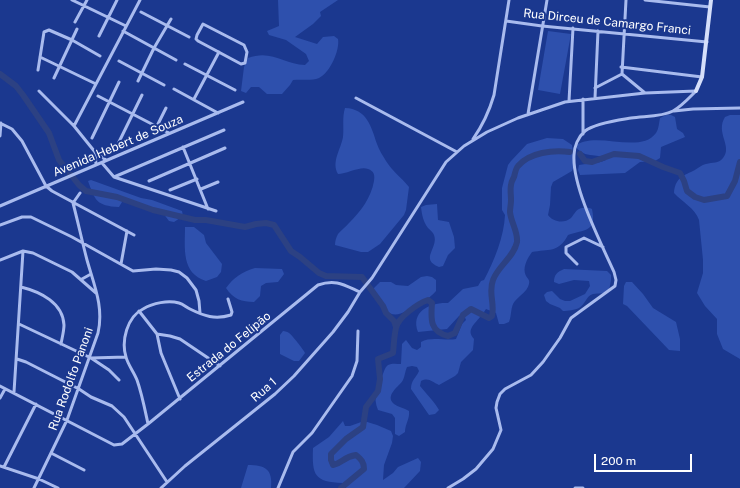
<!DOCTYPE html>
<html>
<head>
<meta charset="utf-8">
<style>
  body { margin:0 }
  #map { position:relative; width:740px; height:488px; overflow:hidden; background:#1b388f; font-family:"Public Sans",sans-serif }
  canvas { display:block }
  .scale { position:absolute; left:594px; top:454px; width:98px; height:18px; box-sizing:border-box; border:2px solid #fff; border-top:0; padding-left:5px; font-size:12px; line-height:14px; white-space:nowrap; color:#fff; -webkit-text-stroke:3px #1b388f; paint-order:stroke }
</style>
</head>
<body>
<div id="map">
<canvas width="740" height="488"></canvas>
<div class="scale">200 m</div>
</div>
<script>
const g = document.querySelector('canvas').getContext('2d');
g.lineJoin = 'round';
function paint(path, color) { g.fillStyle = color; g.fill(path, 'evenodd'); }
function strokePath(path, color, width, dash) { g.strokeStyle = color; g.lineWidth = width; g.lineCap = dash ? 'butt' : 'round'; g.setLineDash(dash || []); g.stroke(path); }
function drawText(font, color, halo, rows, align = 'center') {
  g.font = font + ' "Public Sans",sans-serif'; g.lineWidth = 4; g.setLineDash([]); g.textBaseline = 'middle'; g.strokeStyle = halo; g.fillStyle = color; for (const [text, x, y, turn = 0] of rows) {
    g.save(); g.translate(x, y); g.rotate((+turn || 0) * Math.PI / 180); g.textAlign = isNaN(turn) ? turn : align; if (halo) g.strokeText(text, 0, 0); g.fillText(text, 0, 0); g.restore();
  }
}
paint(new Path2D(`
  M278 0H338L320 12 321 16 313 24 295 37 317 44 323 37 334 36 338 39C340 50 330 73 319 78 312 81 301 79 293 80L290 85 282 94H267L259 87H251L246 93 241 91 244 67 248 58C271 49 284 64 305 65L309 61 306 54 286 40 269 35 267 31 279 26Z
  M548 31 571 34 560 94 538 90Z
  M345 108C367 109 371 126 377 144 379 150 383 156 386 161 392 171 402 178 409 187L406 210 404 215 380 244 368 252H361L335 245C335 241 336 238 338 234 341 230 346 227 349 223 361 211 371 198 374 181 375 175 374 171 368 169 360 166 347 174 338 174 331 162 341 149 343 137 344 127 342 117 345 108Z
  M666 115H671L675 117 677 129 683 133 685 137 661 147 660 158 655 161 640 162 625 173 580 175 578 170 579 165C588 163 598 164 606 160 600 155 597 156 590 155 583 154 579 151 575 146 595 130 640 155 656 133 659 129 659 122 660 118Z
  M730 115H740V359L723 349 717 334V319L705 306 697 293 703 273V260L699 220C695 208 682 202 674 193 675 179 682 176 693 171 697 169 701 165 706 164 713 162 718 164 723 158 733 146 715 133 725 117Z
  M547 138 563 139 572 145 574 166 572 171 553 182 551 187 550 205 548 215C553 222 564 224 571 218 574 215 575 211 579 209 584 207 587 207 592 209 597 233 584 229 568 235 559 253 548 249 532 252 527 259 522 268 526 276 528 279 530 280 529 284 527 292 520 295 515 301 510 307 512 315 509 322L504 324H499L496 313 486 309C484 312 482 315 480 317 474 325 466 330 474 339L473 350 461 362 458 373 455 376 439 385C432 382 429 377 421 381L420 386C425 392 436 404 439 410L435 414 429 415 411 389C411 380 416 378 419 371L417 367 412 366 407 367C405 371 405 376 403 380 400 386 384 395 394 404 398 407 404 408 409 411 410 419 405 424 405 432L399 436 395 434V418L392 414 378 410C373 398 376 386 382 376 384 372 385 367 388 365 392 363 397 364 401 364L402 344 406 340 412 348 417 350 421 347V342C431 336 445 341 456 339L462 324 466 320 464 315 459 316 447 329 418 332C410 311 431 302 448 303L463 289 478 286 481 281 484 280C494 261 504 237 505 215L502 210V188L508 165 511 161 527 144Z
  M91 180 141 198 152 200 182 211 183 216 174 222 169 221 163 213 148 209 139 203 122 202 119 207C96 206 95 200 88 181Z
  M437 204 438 220 449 222 454 237 455 248 448 255 443 266 439 267C419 259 439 248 434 235 433 232 430 230 428 228 423 221 422 215 421 207L426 205Z
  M185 227H194L204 235 206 243 222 264 221 272 217 277 206 281C181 273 185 248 185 227Z
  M255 268 282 269 284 274 278 282 266 283 261 286 260 296 254 302C242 302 233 299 226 288 234 277 242 272 255 268Z
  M564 269 607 271 611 275V280L609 291C603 294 599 293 593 294 586 296 585 305 579 308 575 310 568 311 563 311L560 308 550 304 546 301 544 295 547 292 552 291 560 299 565 301H570L585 294 590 286 589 281 574 280 559 284 554 282C554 275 557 272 564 269Z
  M427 276 432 277 436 280V291C430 298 424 301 416 305 406 311 396 320 385 310 378 303 384 296 371 291L380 282H391L396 285 408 286 421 277Z
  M626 282H632L643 294 653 308 676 322 680 339V351L669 350 627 306 623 304 624 286Z
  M283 331C285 331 288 332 289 333 292 335 304 350 305 353L299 361H294L280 354V335Z
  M343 421 345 426H350L364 421 377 425 391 431 393 436 392 443 384 465 383 480 393 473 398 467 418 458 421 462 420 471 404 488H346L343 483C314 482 312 475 313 448L329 437Z
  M248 465C265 465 273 469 271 488H241Z`), '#2e50ad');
strokePath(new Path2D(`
  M0 74 16 86 23 95 49 133 59 160 79 185 86 191 117 197 153 210 195 220H206L245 227 256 224 266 223 274 225 291 251 300 257 319 273 326 276 362 277 383 306 386 313 394 321 396 327
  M580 154 585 161 592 162 614 154 639 156 663 167 680 173 684 181 687 191 695 197 704 200 727 196 735 181 740 162
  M341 488 364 469C364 462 361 459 356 455 343 457 343 463 333 465L331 460V454L346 439 363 427 366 407 378 391 380 379 378 359 393 353C394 344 394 336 396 328 398 317 419 303 428 300L432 303C431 318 429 331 448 336L455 333 463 315 471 309 489 318 492 316C495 303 488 293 493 280 498 266 514 257 517 242 518 231 511 223 510 212 510 208 511 205 511 200 511 195 510 190 511 185 511 182 513 179 514 177 515 173 516 168 518 166 530 152 553 150 570 152`), '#2c4183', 6);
strokePath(new Path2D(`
  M72 0 126 26
  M645 0 710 7
  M141 12 189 37
  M506 21 542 26 707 42
  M75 22 87 0
  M203 24 244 45 247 52 245 63 241 64 198 41 196 39 197 35Z
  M123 31 176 60
  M99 36 117 0
  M40 57 96 84
  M119 61 164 85
  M185 64 235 90
  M621 67 702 77
  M38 70 44 32 49 30 72 40 100 56
  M622 74 626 0
  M622 74 645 93
  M54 78 77 29
  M138 81 154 48 171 19
  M595 88 622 74
  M174 89 218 113
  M39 91 74 126 95 152 106 160
  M98 96 169 133
  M356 98 457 152
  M595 98 598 31
  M194 99 219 52
  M569 101 573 28
  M674 111 693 109 740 108
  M528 114 547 0
  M0 123 12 129 22 141 46 186 52 191 134 235
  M74 126 140 0
  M157 126 166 108
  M583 134V99
  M0 136 1 123
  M92 138 119 82
  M473 139C483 125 489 112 494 95L509 0
  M183 147 208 209
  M116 148 142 95
  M95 152 96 165
  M102 163 114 177 216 211
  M114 177 224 130
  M149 181 225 148
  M201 189 218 182
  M170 190 197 179
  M0 206 243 102
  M0 225 22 217H31L72 237 133 271 156 269 171 270 179 272 187 278 196 290 199 301 200 313
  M0 260 23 251 33 253 72 272 96 293
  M121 264 127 231
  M577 264 566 253V247L584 238 603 247
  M82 279 91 274
  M21 287C41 292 63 303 64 325 64 331 62 338 61 344
  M139 311 157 334 161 353 180 399
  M19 324 91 358 126 357
  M157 334 170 336 180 339 220 366
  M91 358 109 370 119 380
  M17 359 26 362 79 389 91 397 112 406 124 417 167 482
  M0 386 114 445 122 444 148 424 318 285C336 279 344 285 360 292
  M14 392 23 251
  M0 398 5 389
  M148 424C145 410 142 394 137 380 134 372 128 365 126 357 121 341 127 317 143 309 153 303 168 300 179 303 183 304 186 307 190 309 204 316 215 320 231 315L232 312 228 299
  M51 453 84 470
  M0 466 39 479 58 488
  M4 467 36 404
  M34 488 67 420 98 333C104 307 94 285 87 260 82 241 78 222 73 203L80 193
  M161 488 185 466 275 394 294 376 333 332 348 312 360 292 372 278 446 162 464 146 487 132 518 118 565 102 645 93 696 91
  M278 488 293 452 312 433 352 376 357 361 358 331
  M448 488 463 479 476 469 493 449 501 430 496 408 497 402 500 394 505 389 531 375 543 362 560 338 571 318 615 286 616 280 614 272C601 243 572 187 574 155 574 147 578 137 585 131 595 123 619 120 631 118 644 116 662 117 673 111 682 106 689 98 696 91
  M575 488H583`), '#a9bbee', 3);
strokePath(new Path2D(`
  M696 91 702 77 711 0`), '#d6dffa', 4);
drawText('12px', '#fff', '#1b388f', [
  ["Rua Dirceu de Camargo Franci",607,22,6],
  ["Avenida Hebert de Souza",118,146,-23],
  ["Estrada do Felipão",229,347,-39],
  ["Rua Rodolfo Panoni",71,379,-70],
  ["Rua 1",264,390,-41]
]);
</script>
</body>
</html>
